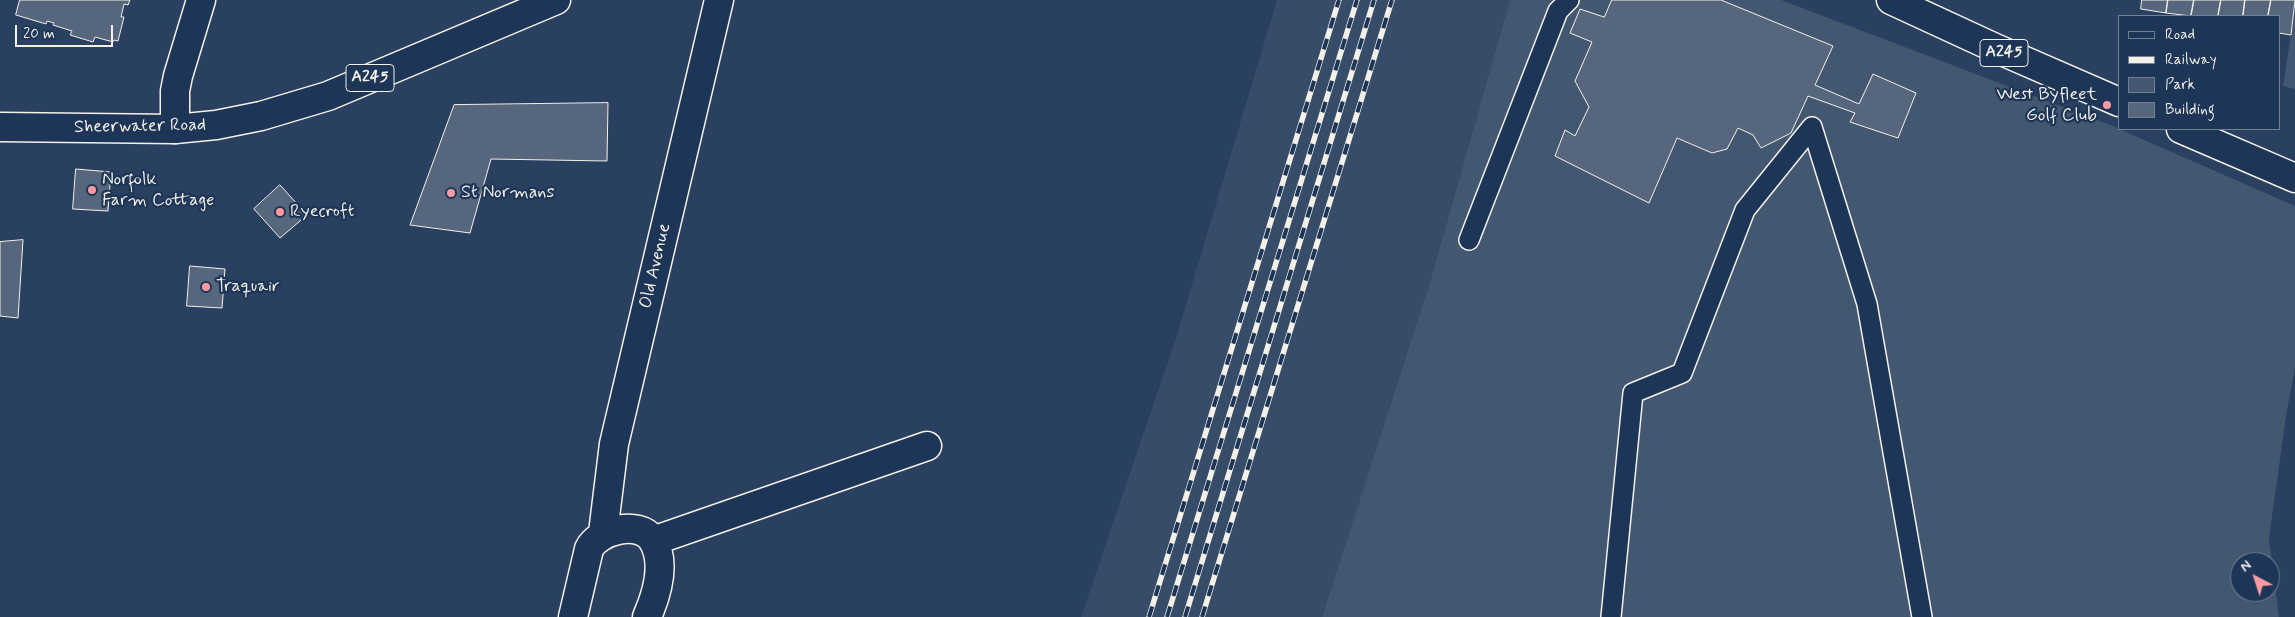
<!DOCTYPE html>
<html>
<head>
<meta charset="utf-8">
<style>
  body { margin:0 }
  #map { position:relative; width:2295px; height:617px; overflow:hidden; background:#2a4060; font-family:Mynerve,sans-serif }
  canvas { display:block }
  .legend { position:absolute; left:2118px; top:15px; width:162px; height:115px; box-sizing:border-box; background:#1d3557; border:1px solid #738091; margin:0; padding:6px 9px; list-style:none; font-size:15px; color:#f4f1e8 }
  .legend li { display:flex; align-items:center; gap:10px; height:25px }
  .legend b { width:25px; border:1px solid #738091 }
  .north { position:absolute; left:2230px; top:552px; width:50px; height:50px; box-sizing:border-box; background:#1d3557; border:1px solid #738091; border-radius:50%; rotate:320deg; font-size:14px; font-weight:700; line-height:20px; text-align:center; color:#f4f1e8 }
  .north::after { content:''; display:block; margin:auto; width:18px; height:22px; background:#ff9aa2; clip-path:polygon(50% 0,100% 100%,50% 72%,0 100%) }
  .scale { position:absolute; left:15px; top:25px; width:98px; height:22px; box-sizing:border-box; border:2px solid #f4f1e8; border-top:0; padding-left:6px; font-size:15px; line-height:18px; white-space:nowrap; color:#f4f1e8; -webkit-text-stroke:4px #1d3557; paint-order:stroke }
</style>
</head>
<body>
<div id="map">
<canvas width="2295" height="617"></canvas>
<ul class="legend">
<li><b style="height:6px;background:#1d3557"></b>Road</li>
<li><b style="height:6px;background:#f4f1e8"></b>Railway</li>
<li><b style="height:14px;background:#445771"></b>Park</li>
<li><b style="height:14px;background:#56677d"></b>Building</li>
</ul>
<div class="north">N</div>
<div class="scale">20 m</div>
</div>
<script>
const g = document.querySelector('canvas').getContext('2d');
g.lineJoin = 'round';
function paint(path, color) { g.fillStyle = color; g.fill(path, 'evenodd'); }
function strokePath(path, color, width, dash) { g.strokeStyle = color; g.lineWidth = width; g.lineCap = dash ? 'butt' : 'round'; g.setLineDash(dash || []); g.stroke(path); }
function drawText(font, color, halo, rows, align = 'center') {
  g.font = font + ' Mynerve,sans-serif'; g.lineWidth = 4.5; g.setLineDash([]); g.textBaseline = 'middle'; g.strokeStyle = halo; g.fillStyle = color; for (const [text, x, y, turn = 0] of rows) {
    g.save(); g.translate(x, y); g.rotate((+turn || 0) * Math.PI / 180); g.textAlign = isNaN(turn) ? turn : align; if (halo) g.strokeText(text, 0, 0); g.fillText(text, 0, 0); g.restore();
  }
}
paint(new Path2D(`
  M1277 0H1510L1430 282 1322 617H1081L1177 335Z`), '#374c69');
paint(new Path2D(`
  M1510 0H1781L2110 125 2295 206V367L2286 416 2269 538 2279 617H1322L1430 282ZM2240 562H2270V592H2240Z
  M2295 8V89L2283 86Z`), '#445771');
const building = new Path2D(`
  M20 0H130L128 5 124 4 121 17H124L118 41 114 40 113 42 95 37 93 42 70 35 72 31 53 25 54 23 47 21 46 24 16 15Z
  M1612 0H1721L1833 46 1815 85 1859 104 1873 74 1916 93 1898 138 1850 122 1855 113 1808 96 1791 133 1761 148 1753 135 1738 128 1727 149 1712 153 1677 138 1649 203 1555 156 1565 130 1575 136 1589 107 1575 81 1592 42 1570 33 1580 9 1604 17Z
  M2142 0H2168L2166 13 2141 9Z
  M2168 0H2194L2191 16 2166 13Z
  M2194 0H2221L2218 16H2191Z
  M2221 0H2245L2243 16H2218Z
  M2245 0H2271L2268 16H2243Z
  M2271 0H2295L2291 35 2279 33V16H2268Z
  M608 103 607 161 491 159 470 233 410 225 454 105Z
  M76 169 111 172 108 211 73 209Z
  M280 185 307 215 280 238 254 209Z
  M23 240 18 318 0 316V242Z
  M190 266 225 269 222 308 187 306Z`);
paint(building, '#56677d');
strokePath(building, '#f4f1e8', 1);
const service = new Path2D(`
  M1812 127 1867 304 1922 617
  M1469 240 1558 11 1569 0
  M1611 617 1633 393 1682 373 1745 210 1812 127`);
const minor = new Path2D(`
  M175 129V91L178 76 201 0
  M603 533 614 444 719 0
  M653 541 927 446
  M573 617 589 549C598 530 639 520 652 539 667 562 657 594 647 617`);
const primary = new Path2D(`
  M1891 0 1995 48 2119 102
  M0 127 175 129 216 125 261 116 328 96 556 0
  M2181 129 2295 178`);
strokePath(service, '#f4f1e8', 22);
strokePath(minor, '#f4f1e8', 31);
strokePath(primary, '#f4f1e8', 31);
strokePath(service, '#1d3557', 19);
strokePath(minor, '#1d3557', 28);
strokePath(primary, '#1d3557', 28);
const rail = new Path2D(`
  M1149 617 1339 0
  M1167 617 1357 0
  M1185 617 1374 0
  M1202 617 1392 0`);
strokePath(rail, '#f4f1e8', 5.5);
strokePath(rail, '#1d3557', 4, [11]);
for (const [x, y, r, color] of [
  [2107,105,5,"#ff9aa2"],
  [92,190,5,"#ff9aa2"],
  [451,193,5,"#ff9aa2"],
  [280,212,5,"#ff9aa2"],
  [206,287,5,"#ff9aa2"]
]) { const dot = new Path2D(); dot.arc(x, y, r, 0, 2 * Math.PI); g.fillStyle = color; g.fill(dot); strokePath(dot, '#1d3557', 2); }
for (const [x, y, w] of [
  [2004,53,48],
  [370,78,48]
]) { const box = new Path2D(); box.roundRect(x - w / 2, y - 13.5, w, 27, 4); g.fillStyle = '#1d3557'; g.fill(box); strokePath(box, '#f4f1e8', 1); }
drawText('bold 16px', '#f4f1e8', null, [
  ["A245",2004,53],
  ["A245",370,78]
]);
drawText('18px', '#f4f1e8', '#1d3557', [
  ["West Byfleet",2097,95,"right"],
  ["Golf Club",2097,116,"right"],
  ["Norfolk",102,180],
  ["Farm Cottage",102,201],
  ["St Normans",461,193],
  ["Ryecroft",290,212],
  ["Traquair",216,287]
], 'left');
drawText('18px', '#f4f1e8', '#1d3557', [
  ["Sheerwater Road",140,127,-1],
  ["Old Avenue",656,266,-77]
]);
</script>
</body>
</html>
